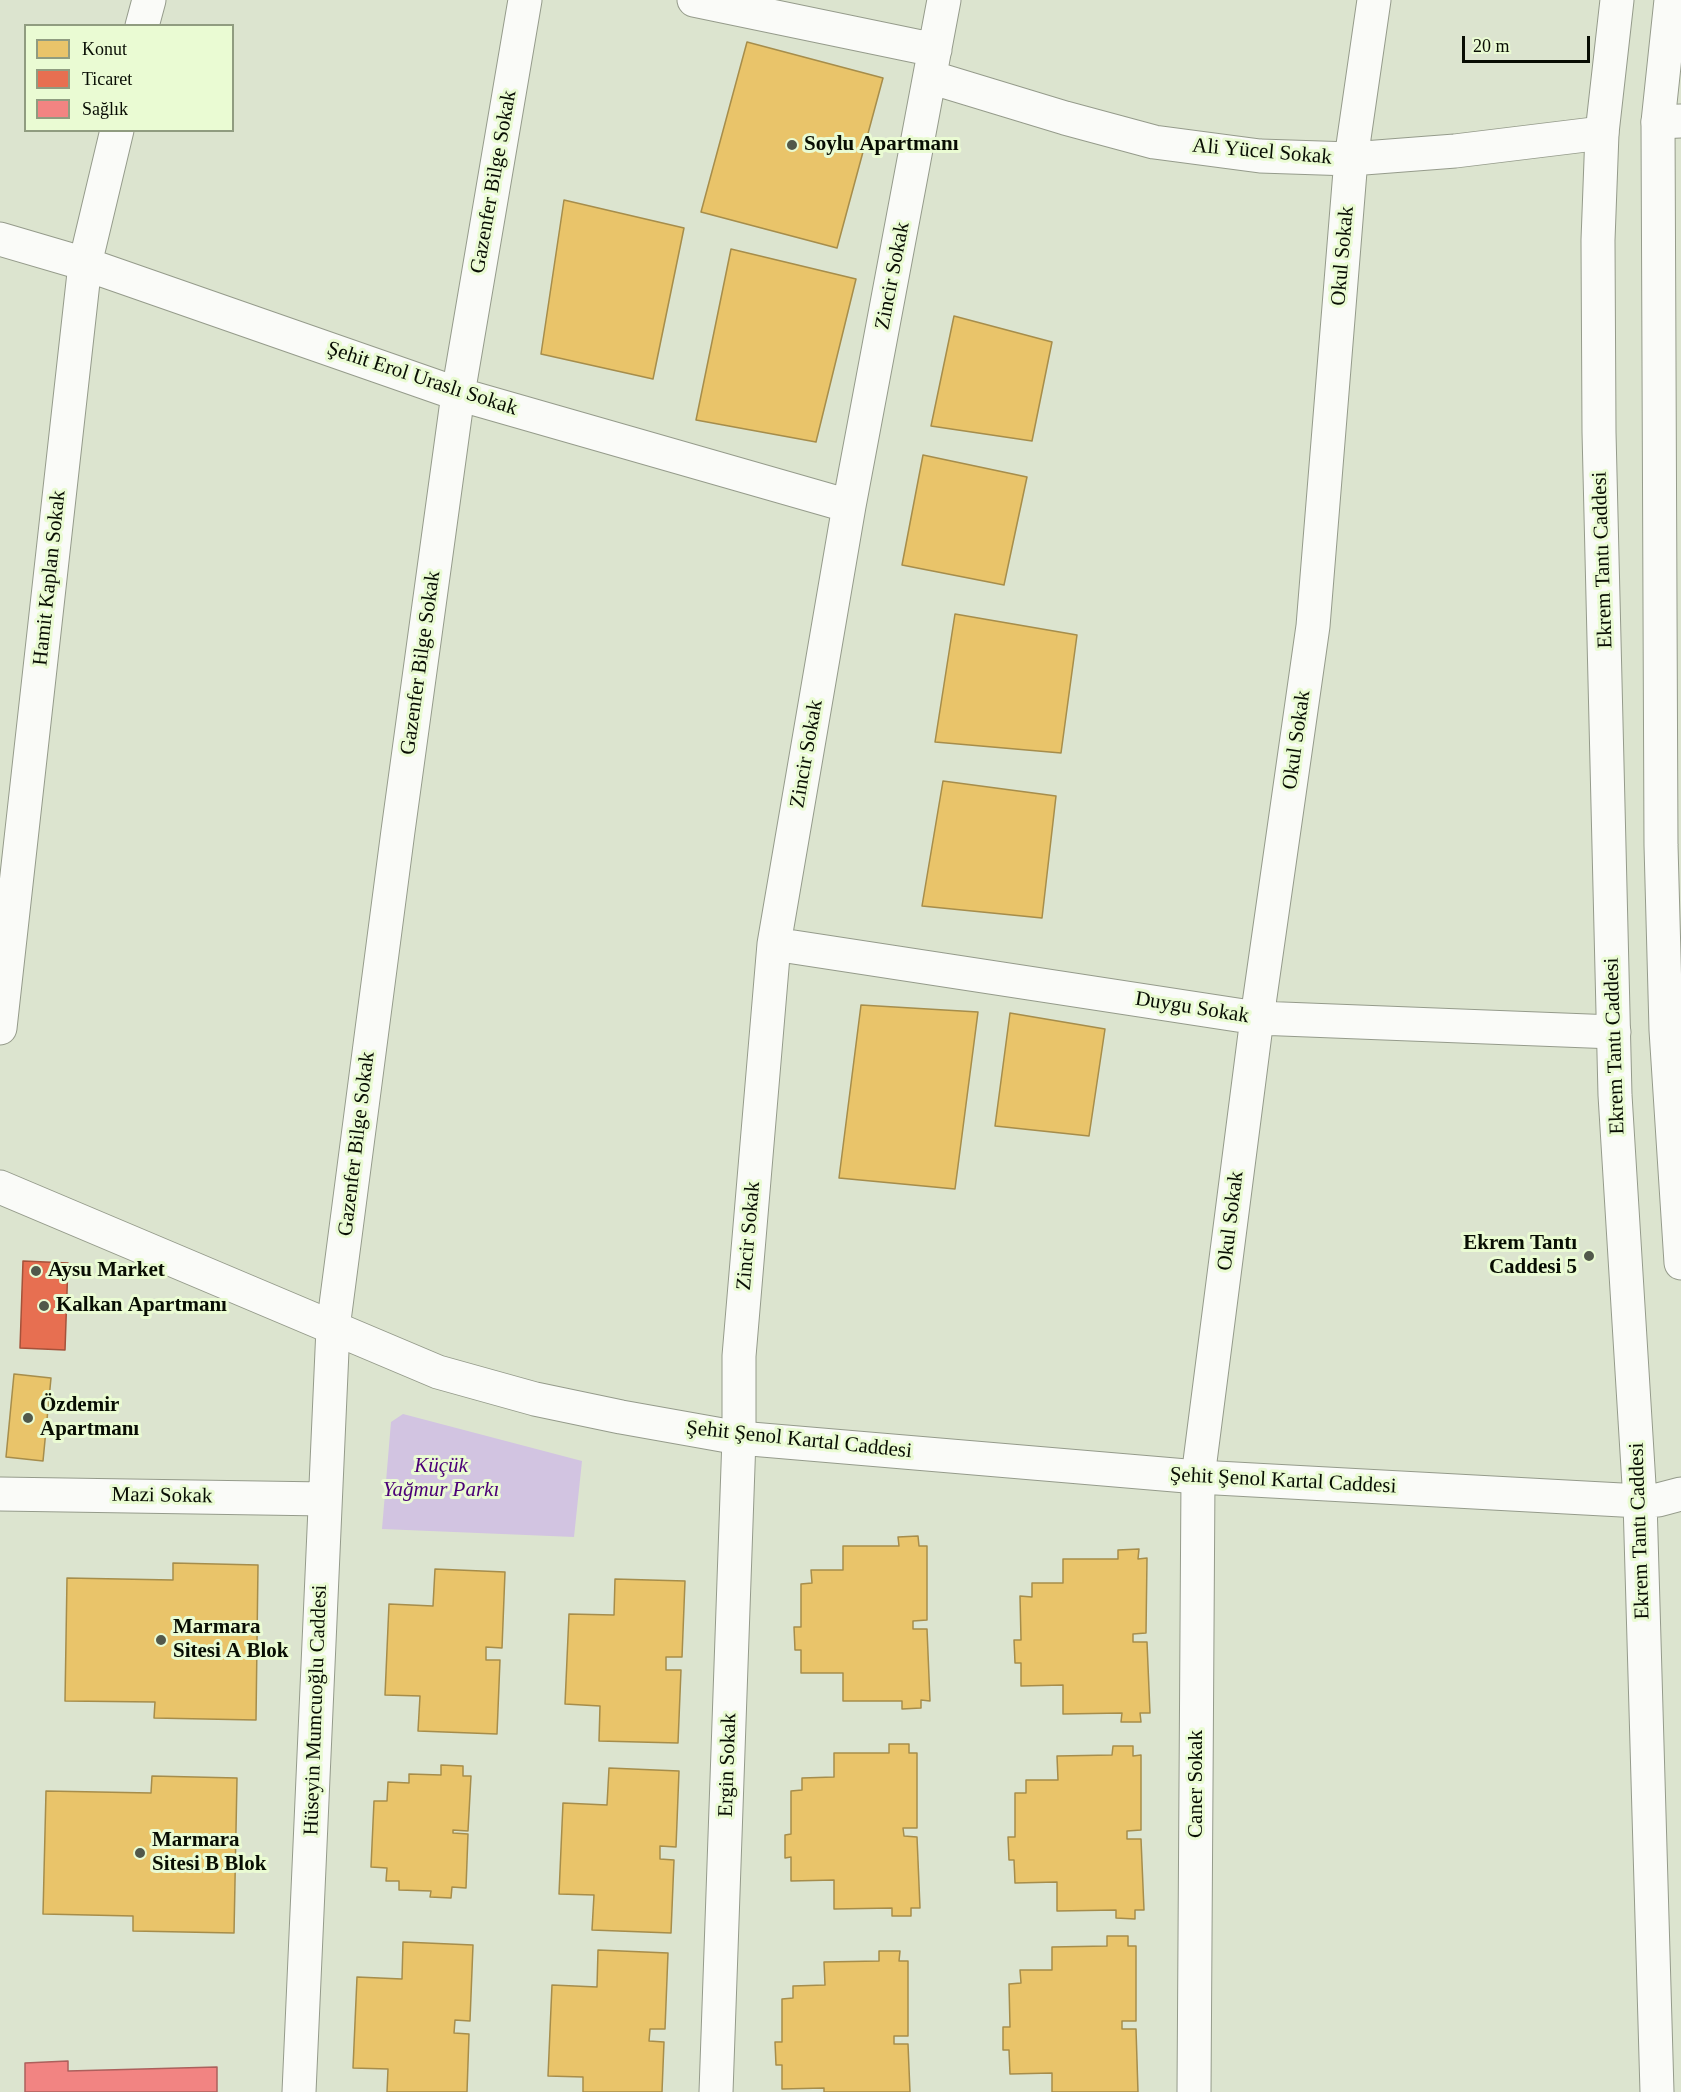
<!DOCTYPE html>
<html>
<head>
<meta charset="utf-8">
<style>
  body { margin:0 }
  #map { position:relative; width:1681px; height:2092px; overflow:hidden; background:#dce4cf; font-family:Georgia,serif }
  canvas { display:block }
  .legend { position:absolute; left:24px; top:24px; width:210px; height:108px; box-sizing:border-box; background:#eafbd3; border:2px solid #909c80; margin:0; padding:8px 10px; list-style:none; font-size:18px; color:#080d03 }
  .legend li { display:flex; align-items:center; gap:12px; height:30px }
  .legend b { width:30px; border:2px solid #909c80 }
  .scale { position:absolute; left:1462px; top:36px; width:128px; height:27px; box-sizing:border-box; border:3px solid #080d03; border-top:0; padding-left:8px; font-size:18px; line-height:21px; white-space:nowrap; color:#080d03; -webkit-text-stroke:4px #eafbd3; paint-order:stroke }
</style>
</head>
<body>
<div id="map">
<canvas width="1681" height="2092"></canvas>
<ul class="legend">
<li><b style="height:16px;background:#e9c46a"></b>Konut</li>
<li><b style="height:16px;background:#e76f51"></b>Ticaret</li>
<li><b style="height:16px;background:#f28482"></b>Sağlık</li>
</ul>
<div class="scale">20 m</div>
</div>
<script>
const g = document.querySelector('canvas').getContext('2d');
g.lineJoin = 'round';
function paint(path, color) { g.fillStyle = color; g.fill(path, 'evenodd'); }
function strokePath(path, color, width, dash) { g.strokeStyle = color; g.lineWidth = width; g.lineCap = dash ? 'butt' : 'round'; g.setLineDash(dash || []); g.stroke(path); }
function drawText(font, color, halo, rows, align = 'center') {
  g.font = font + ' Georgia,serif'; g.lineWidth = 6; g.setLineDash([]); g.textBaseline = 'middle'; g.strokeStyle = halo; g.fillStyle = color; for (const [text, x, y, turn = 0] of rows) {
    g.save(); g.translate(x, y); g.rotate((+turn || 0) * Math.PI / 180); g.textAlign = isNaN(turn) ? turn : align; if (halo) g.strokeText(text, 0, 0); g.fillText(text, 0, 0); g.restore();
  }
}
paint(new Path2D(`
  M403 1414 582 1461 574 1537 382 1529 391 1422Z`), '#d2c4e1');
const homes = new Path2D(`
  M747 42 883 78 837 248 701 212Z
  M564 200 684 228 653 379 541 354Z
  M731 249 856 279 816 442 696 420Z
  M954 316 1052 342 1032 441 931 426Z
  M923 455 1027 477 1004 585 902 565Z
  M955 614 1077 635 1061 753 935 742Z
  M943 781 1056 796 1042 918 922 906Z
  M861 1005 978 1012 955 1189 839 1178Z
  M1010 1013 1105 1029 1089 1136 995 1126Z
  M14 1374 51 1378 43 1461 6 1457Z
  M918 1536 919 1546H927V1620L913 1621V1629H927L930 1701 921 1700V1708L902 1709V1701H843V1673H801V1650H795L794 1627H801V1584L812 1583 811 1570H843V1546H899L898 1537Z
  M1139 1549 1138 1559 1147 1558 1146 1633 1133 1634V1642H1147L1150 1713H1140L1141 1722H1121L1122 1713 1063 1714V1685L1021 1686V1663H1015L1014 1640H1021L1020 1596 1032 1597V1583H1063V1559H1118V1550Z
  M173 1563 258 1565 256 1720 154 1718 155 1702 65 1701 67 1578 173 1580Z
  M435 1569 505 1572 502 1648 486 1647V1660H500L497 1734 418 1731 420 1696 385 1695 389 1604 433 1606Z
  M615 1579 685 1581 682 1657H666V1670H681L678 1743 599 1741 600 1706 565 1704 569 1614 614 1615Z
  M889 1744H909V1753H917V1828H903L904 1836 917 1837 920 1908H911V1916H892V1908L834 1909V1880L791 1881V1857L785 1858V1835L791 1834V1791L802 1790V1778L834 1777V1753H889Z
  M1113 1746H1133V1756L1141 1755V1830L1127 1831V1839H1141L1144 1910H1135V1919L1116 1918V1910L1057 1911V1882L1015 1883 1014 1860H1009L1008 1837H1015V1793H1026V1780H1058L1057 1756 1112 1755Z
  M441 1765 463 1766V1776H471L468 1831 453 1830V1833L468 1834 466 1888 452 1887 451 1898 430 1897 431 1891 399 1890V1881H386L387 1868 371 1867 374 1801H387L388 1782 409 1783V1774L441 1775Z
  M609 1768 679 1771 676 1847 660 1846V1859L674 1860 671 1933 592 1930 594 1895 559 1894 563 1803 607 1805Z
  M152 1776 237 1778 234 1933 133 1931V1916L43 1914 46 1791 151 1793Z
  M1107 1936H1128V1946H1136V2021H1122V2029H1136L1138 2092H1052V2073L1010 2074 1009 2050H1003V2027H1010L1009 1984 1021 1983 1020 1970H1052V1947L1107 1946Z
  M403 1942 473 1945 470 2021 455 2020 454 2033 469 2034 467 2092H387L388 2069 353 2068 357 1977 402 1979Z
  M598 1950 668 1953 665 2029H650L649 2041 664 2042 662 2092H583V2077L548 2076 552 1985 597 1987Z
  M879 1951H900L899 1961H908V2036H894V2044H908L910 2092H824V2088L782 2089V2065H776L775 2042H782V1999L793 1998V1986L825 1985 824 1962 879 1961Z`);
paint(homes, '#e9c46a');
strokePath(homes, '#a68d4b', 1.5);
const shops = new Path2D(`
  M23 1261 68 1263 65 1350 20 1348Z`);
paint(shops, '#e76f51');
strokePath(shops, '#a4523a', 1.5);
const health = new Path2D(`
  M68 2061V2071L217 2067V2092H25V2063Z`);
paint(health, '#f28482');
strokePath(health, '#ac605c', 1.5);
const minor = new Path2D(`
  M694 0 935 50
  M142 26 149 0
  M930 77 1065 118 1154 142 1260 156 1351 159 1455 151 1602 133
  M1658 122 1681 121
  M0 239 85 264 458 394 849 506
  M774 944 1257 1018 1614 1032
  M0 1028 85 264 117 130
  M0 1494 325 1499
  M299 2092 333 1328 398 831 458 394 525 0
  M716 2092 739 1438V1356L774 944 849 506 944 0
  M1194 2092 1198 1477 1257 1018 1313 626 1351 159 1374 0`);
const tertiary = new Path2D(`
  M1617 0 1602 133 1598 240 1599 432 1615 1095 1640 1501 1657 2092
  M1671 0 1658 122 1661 845 1666 1030 1681 1263
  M0 1187 438 1372 535 1399 621 1417 739 1438 1198 1477 1640 1501 1658 1500 1681 1494`);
strokePath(minor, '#959b8b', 35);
strokePath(tertiary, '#959b8b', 35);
strokePath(minor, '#fafbf8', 33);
strokePath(tertiary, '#fafbf8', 33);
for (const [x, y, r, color] of [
  [792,145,6,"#52584a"],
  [1589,1256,6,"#52584a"],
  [36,1271,6,"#52584a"],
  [44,1306,6,"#52584a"],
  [28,1418,6,"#52584a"],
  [161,1640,6,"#52584a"],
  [140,1853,6,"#52584a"]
]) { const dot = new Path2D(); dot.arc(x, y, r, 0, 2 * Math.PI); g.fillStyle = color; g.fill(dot); strokePath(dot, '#eafbd3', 2); }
drawText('bold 21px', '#080d03', '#eafbd3', [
  ["Soylu Apartmanı",804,145],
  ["Ekrem Tantı",1577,1244,"right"],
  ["Caddesi 5",1577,1268,"right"],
  ["Aysu Market",48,1271],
  ["Kalkan Apartmanı",56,1306],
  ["Özdemir",40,1406],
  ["Apartmanı",40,1430],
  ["Marmara",173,1628],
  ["Sitesi A Blok",173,1652],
  ["Marmara",152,1841],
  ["Sitesi B Blok",152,1865]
], 'left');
drawText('21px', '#080d03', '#eafbd3', [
  ["Ali Yücel Sokak",1262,152,5],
  ["Gazenfer Bilge Sokak",494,182,-80],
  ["Okul Sokak",1343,256,-85],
  ["Zincir Sokak",893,276,-79],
  ["Şehit Erol Uraslı Sokak",422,379,18],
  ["Ekrem Tantı Caddesi",1603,560,-92],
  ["Hamit Kaplan Sokak",50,578,-84],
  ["Gazenfer Bilge Sokak",421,663,-82],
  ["Okul Sokak",1297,740,-82],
  ["Zincir Sokak",807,754,-80],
  ["Duygu Sokak",1192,1008,9],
  ["Ekrem Tantı Caddesi",1615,1046,-92],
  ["Gazenfer Bilge Sokak",357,1144,-83],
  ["Okul Sokak",1231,1221,-83],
  ["Zincir Sokak",749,1236,-85],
  ["Şehit Şenol Kartal Caddesi",799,1440,6],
  ["Şehit Şenol Kartal Caddesi",1283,1481,3],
  ["Mazi Sokak",162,1496,1],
  ["Ekrem Tantı Caddesi",1640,1531,-92],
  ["Hüseyin Mumcuoğlu Caddesi",316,1710,-88],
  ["Ergin Sokak",728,1765,-88],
  ["Caner Sokak",1196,1784,-90]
]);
drawText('italic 21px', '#4b0077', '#eafbd3', [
  ["Küçük",441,1466],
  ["Yağmur Parkı",441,1490]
]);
</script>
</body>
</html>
